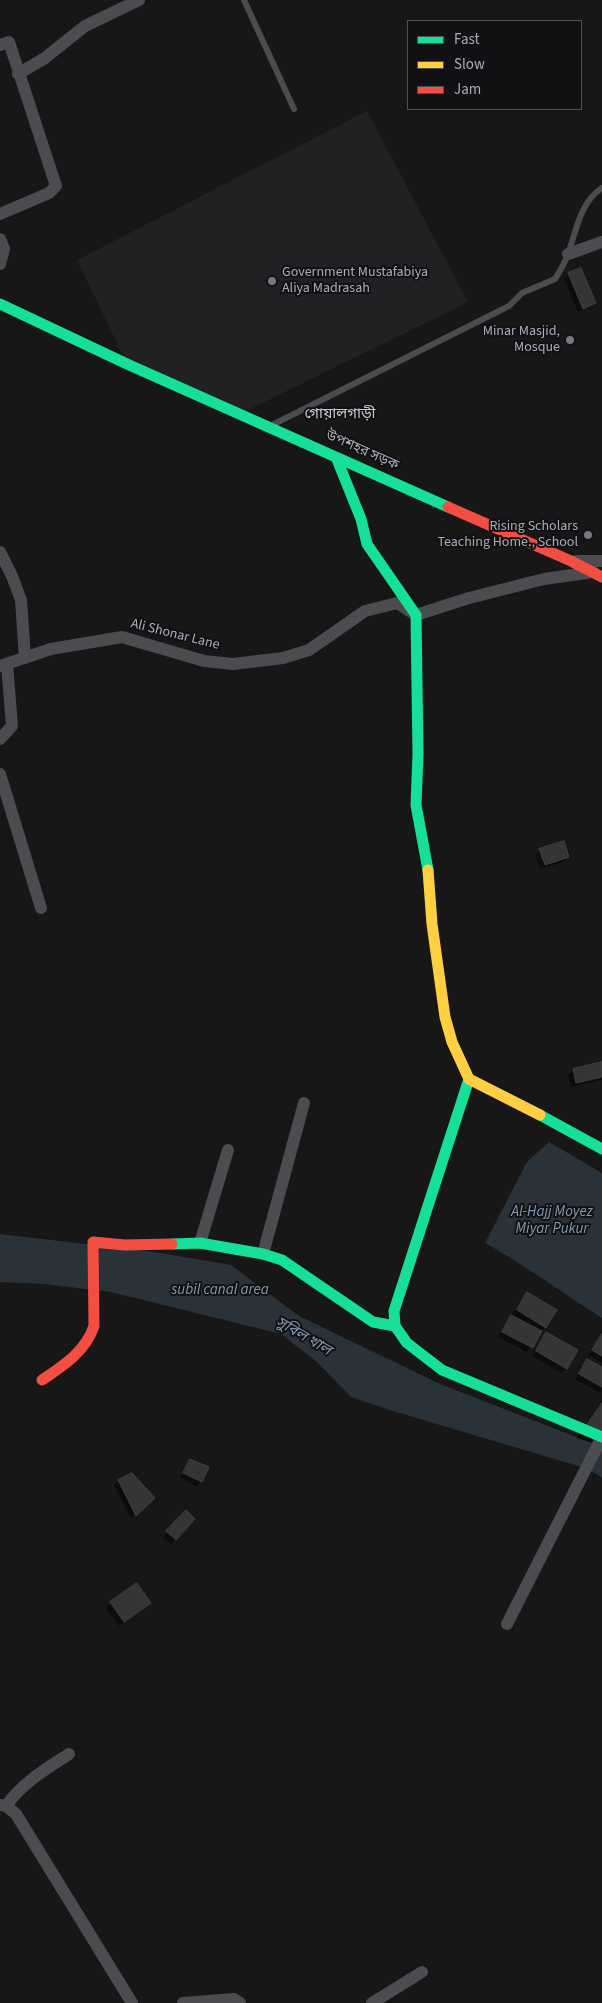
<!DOCTYPE html>
<html>
<head>
<meta charset="utf-8">
<style>
  body { margin:0 }
  #map { position:relative; width:602px; height:2003px; overflow:hidden; background:#171717; font-family:"Source Sans 3",sans-serif }
  canvas { display:block }
  .legend { position:absolute; left:407px; top:20px; width:175px; height:90px; box-sizing:border-box; background:#111113; border:1px solid #4d4f55; margin:0; padding:6px 9px; list-style:none; font-size:15px; color:#a8adb8 }
  .legend li { display:flex; align-items:center; gap:10px; height:25px }
  .legend b { width:25px; border:1px solid #4d4f55 }
</style>
</head>
<body>
<div id="map">
<canvas width="602" height="2003"></canvas>
<ul class="legend">
<li><b style="height:6px;background:#16e098"></b>Fast</li>
<li><b style="height:6px;background:#ffcf43"></b>Slow</li>
<li><b style="height:6px;background:#f24e42"></b>Jam</li>
</ul>
</div>
<script>
const g = document.querySelector('canvas').getContext('2d');
g.lineJoin = 'round';
function paint(path, color) { g.fillStyle = color; g.fill(path, 'evenodd'); }
function strokePath(path, color, width, dash) { g.strokeStyle = color; g.lineWidth = width; g.lineCap = dash ? 'butt' : 'round'; g.setLineDash(dash || []); g.stroke(path); }
function drawText(font, color, halo, rows, align = 'center') {
  g.font = font + ' "Source Sans 3","Noto Sans Bengali",sans-serif'; g.lineWidth = 4; g.setLineDash([]); g.textBaseline = 'middle'; g.strokeStyle = halo; g.fillStyle = color; for (const [text, x, y, turn = 0] of rows) {
    g.save(); g.translate(x, y); g.rotate((+turn || 0) * Math.PI / 180); g.textAlign = isNaN(turn) ? turn : align; if (halo) g.strokeText(text, 0, 0); g.fillText(text, 0, 0); g.restore();
  }
}
paint(new Path2D(`
  M367 111 468 302 240 414 127 364 77 260Z`), '#212123');
paint(new Path2D(`
  M549 1142 602 1173V1318C563 1293 526 1266 485 1243L527 1162Z
  M0 1234 154 1252 231 1265 299 1316 440 1384 602 1447V1477L585 1468 393 1411 351 1397 317 1362 281 1334 111 1292 44 1284 0 1282Z`), '#2a3239');
paint(new Path2D(`
  M569 274 594 303 590 307 578 312 564 279Z
  M540 850 567 857 563 862 540 869 535 855Z
  M602 1064V1080L571 1087 568 1075 573 1071Z
  M527 1294 545 1327 527 1352 498 1337 507 1321Z
  M546 1334 566 1368 562 1373 532 1356Z
  M602 1336V1363L588 1355Z
  M587 1360 602 1369 601 1394 575 1379Z
  M602 1401V1445L576 1438Z
  M191 1460 201 1481 196 1486 180 1478 186 1465Z
  M119 1481 153 1498 131 1519 114 1485Z
  M186 1512 175 1539 171 1544 163 1537Z
  M111 1603H149L119 1626 106 1608Z`), '#0007');
const building = new Path2D(`
  M581 268 596 303 583 309 568 273Z
  M564 841 569 857 545 865 539 849Z
  M602 1062V1077L576 1083 573 1069Z
  M527 1292 557 1310 546 1328 517 1310Z
  M511 1315 542 1331 533 1348 502 1332Z
  M546 1332 578 1350 567 1369 536 1351Z
  M602 1334V1356L592 1350Z
  M587 1359 602 1367V1387L579 1374Z
  M602 1403V1433L584 1429Z
  M190 1459 209 1467 202 1482 183 1473Z
  M132 1473 155 1498 136 1516 118 1480Z
  M186 1510 195 1519 176 1540 166 1531Z
  M137 1583 151 1603 124 1622 110 1602Z`);
paint(building, '#353536');
strokePath(building, '#3f4043', 1);
strokePath(new Path2D(`
  M244 0 294 109
  M272 425 509 306 522 293 555 279C560 271 565 263 568 254 576 232 580 202 602 188`), '#4b4c50', 6);
strokePath(new Path2D(`
  M0 45 9 42 56 186 49 193 0 214
  M18 74 45 58 85 26 139 0
  M0 239 4 249 0 264
  M568 254 602 242
  M0 552 12 576 21 600 25 658
  M575 561H602
  M0 666 51 649 122 637 204 661 233 664 283 658 309 650 365 611 397 603 416 615 469 598 544 579 593 572
  M0 739 12 726 7 664
  M0 774 41 908
  M200 1243 228 1150
  M263 1254 304 1103
  M507 1624 602 1437
  M0 1805 6 1806 16 1814 132 2003
  M6 1806C22 1783 46 1769 69 1754
  M183 2003 234 1999 240 2003
  M372 2003 422 1972`), '#4b4c50', 12);
strokePath(new Path2D(`
  M0 304 127 364 448 507
  M336 457 361 519 367 544 416 615 418 754 416 805 428 870
  M469 1079 394 1311 395 1326 407 1343 442 1370 602 1437
  M540 1115 602 1149
  M172 1244 200 1243 263 1254 282 1260 373 1322 395 1326`), '#16e098', 11);
strokePath(new Path2D(`
  M428 870 432 924 445 1017 452 1042 469 1079 540 1115`), '#ffcf43', 11);
strokePath(new Path2D(`
  M448 507 571 561 602 577
  M42 1380C63 1366 86 1351 94 1326L93 1242 125 1245 172 1244`), '#f24e42', 11);
for (const [x, y, r, color] of [
  [272,281,5,"#757880"],
  [570,340,5,"#757880"],
  [588,535,5,"#757880"]
]) { const dot = new Path2D(); dot.arc(x, y, r, 0, 2 * Math.PI); g.fillStyle = color; g.fill(dot); strokePath(dot, '#111113', 2); }
drawText('14px', '#a8adb8', '#111113', [
  ["Government Mustafabiya",282,273,"left"],
  ["Aliya Madrasah",282,289,"left"],
  ["Minar Masjid,",560,332],
  ["Mosque",560,348],
  ["Rising Scholars",578,527],
  ["Teaching Home., School",578,543]
], 'right');
drawText('14px', '#a8adb8', '#111113', [
  ["উপশহর সড়ক",362,451,24],
  ["Ali Shonar Lane",175,635,14]
]);
drawText('15px', '#c9ccd4', '#111113', [
  ["গোয়ালগাড়ী",340,415]
]);
drawText('italic 15px', '#7f9bb3', '#111113', [
  ["Al-Hajj Moyez",552,1213],
  ["Miyar Pukur",552,1230],
  ["subil canal area",220,1291],
  ["সুবিল খাল",303,1337,30]
]);
</script>
</body>
</html>
